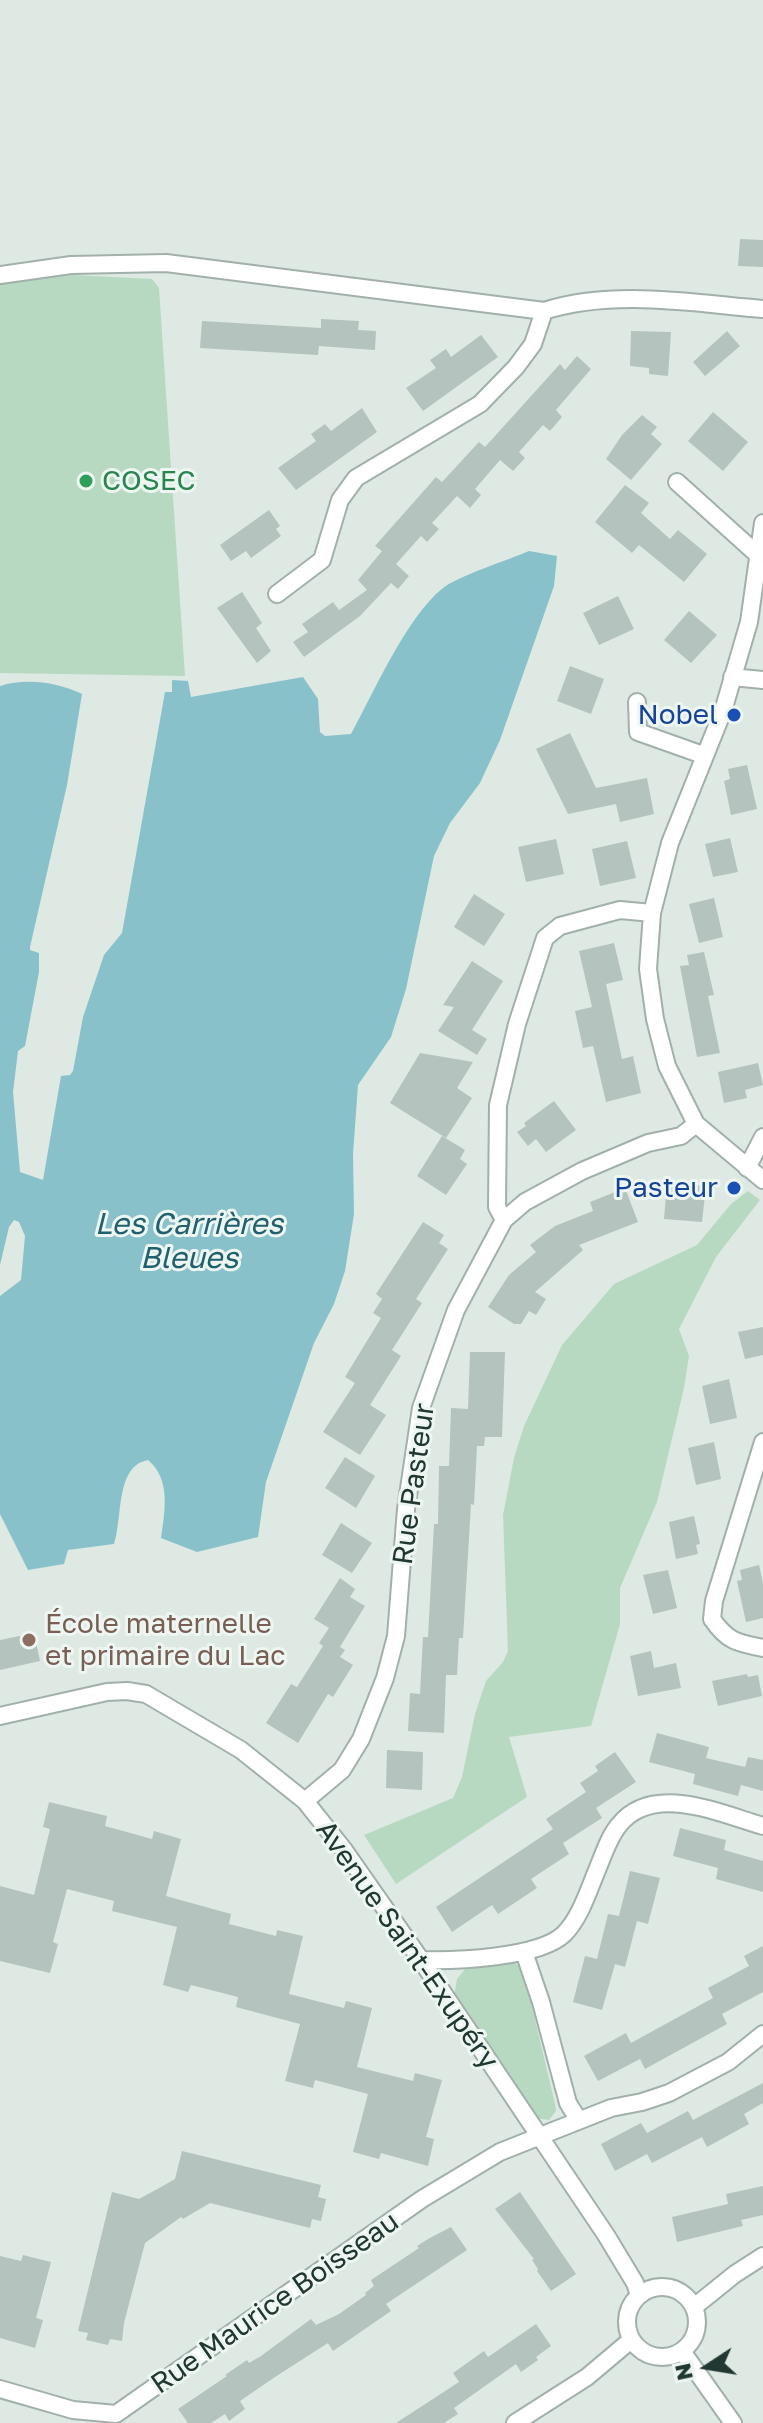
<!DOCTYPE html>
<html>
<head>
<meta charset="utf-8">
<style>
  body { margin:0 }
  #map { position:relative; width:763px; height:2423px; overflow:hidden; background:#dee9e4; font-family:"Golos Text",sans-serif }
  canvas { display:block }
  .north { position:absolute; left:667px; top:2327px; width:80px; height:80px; -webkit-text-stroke:6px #eef6f2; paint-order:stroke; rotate:258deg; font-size:22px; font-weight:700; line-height:32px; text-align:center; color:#213731 }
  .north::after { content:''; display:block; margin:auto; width:28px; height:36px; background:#213731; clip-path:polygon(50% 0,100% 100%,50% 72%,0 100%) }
</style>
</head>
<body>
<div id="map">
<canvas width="763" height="2423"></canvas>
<div class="north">N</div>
</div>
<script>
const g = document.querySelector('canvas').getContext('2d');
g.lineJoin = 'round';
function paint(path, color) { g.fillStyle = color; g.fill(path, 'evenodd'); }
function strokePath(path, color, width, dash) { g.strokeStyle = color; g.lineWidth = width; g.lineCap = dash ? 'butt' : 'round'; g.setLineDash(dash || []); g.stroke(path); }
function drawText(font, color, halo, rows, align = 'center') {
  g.font = font + ' "Golos Text",sans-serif'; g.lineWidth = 6; g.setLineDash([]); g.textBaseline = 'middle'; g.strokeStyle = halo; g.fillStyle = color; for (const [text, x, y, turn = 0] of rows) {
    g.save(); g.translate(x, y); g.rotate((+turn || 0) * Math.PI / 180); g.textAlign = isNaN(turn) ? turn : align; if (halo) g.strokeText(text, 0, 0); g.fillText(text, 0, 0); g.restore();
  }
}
paint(new Path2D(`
  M73 275 152 279 159 288 185 676 0 673V283Z
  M748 1191 760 1200 716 1257 679 1329 689 1356 684 1388 657 1502 620 1588V1624L591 1726 509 1737 527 1797 396 1884 364 1835 453 1798 462 1777 475 1714 486 1681 503 1662 508 1651 503 1515 514 1458 524 1426 562 1345 614 1284 697 1245 731 1204Z
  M511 1961 519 1966 526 1981 555 2104 556 2111 549 2120 535 2118 454 1996 457 1979 466 1968Z`), '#b8d9c1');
paint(new Path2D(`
  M529 551 557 556 554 586 500 740 480 783 450 823 434 856 406 989 391 1037 358 1085 353 1154 354 1214 345 1271 334 1304 314 1343 266 1482 258 1537 197 1552 161 1538C165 1511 171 1479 148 1460 115 1466 123 1518 114 1544L68 1550 64 1564 28 1570 0 1514V1296L21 1280 25 1236 19 1222 14 1220 9 1227 0 1265V686C26 678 57 682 82 694L67 785 30 947V950L39 953V972L25 1046 18 1051 13 1092 20 1172 43 1180 61 1076 70 1075 73 1071 83 1017 104 955 122 933 165 692H172V680L188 681 191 697 303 677 318 699 320 732 325 736 351 734C373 694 407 616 443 588 458 576 508 560 529 551Z`), '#89c1cb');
paint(new Path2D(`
  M740 239 763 240V267L738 266Z
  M321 319 359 321 358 330 376 331 375 350 319 346 318 355 200 348 202 321 321 328Z
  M631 331 671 332 668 376 649 374V368L630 366Z
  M727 331 740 346 705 376 693 362Z
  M481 335 498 357 423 411 406 388 436 368 430 360 446 349 451 357Z
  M577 356 591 369 556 410 562 417 550 431 543 425 519 452 525 458 513 471 500 460 475 489 481 495 470 508 457 496 432 523 439 529 427 542 421 536 396 564 409 576 398 589 391 583 360 616 304 657 293 642 308 632 302 624 333 602 339 610 367 590 358 580 382 551 375 546 436 477 442 482 479 442 485 447 560 364 565 370Z
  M362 408 377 432 296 490 278 468 316 441 311 434 325 424 331 431Z
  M713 412 748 442 723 471 688 441Z
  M642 415 657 427 651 434 662 444 631 480 606 459 622 435Z
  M625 485 649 503 641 513 670 539 678 530 707 554 684 582 639 545 632 553 595 522Z
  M269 510 280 526 276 529 281 536 251 558 246 551 231 561 220 545Z
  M242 592 262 623 256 628 271 651 257 663 217 608Z
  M618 596 634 629 599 645 583 613Z
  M689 611 717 635 691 663 664 640Z
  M570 666 604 679 591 714 557 701Z
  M570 733 596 788 647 778 654 814 620 822 616 804 568 814 536 749Z
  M747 765 757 809 731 815 724 781 730 779 728 769Z
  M730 838 738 872 713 877 705 844Z
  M556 839 564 874 526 882 518 847Z
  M627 841 636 878 600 886 592 849Z
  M474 894 505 914 484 946 454 927Z
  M714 898 723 937 699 943 689 904Z
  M614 943 623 980 606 984 622 1059 633 1056 641 1093 606 1102 593 1046 583 1048 575 1011 592 1007 579 951Z
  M704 952 714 995 708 996 720 1053 697 1057 680 966 689 965 687 955Z
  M472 961 503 981 472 1030 487 1039 477 1055 438 1031 454 1007 443 1005Z
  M420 1053 473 1062 457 1088 472 1098 446 1138 390 1103Z
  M758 1063 763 1085 745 1090 747 1098 724 1103 718 1072Z
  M554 1101 576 1130 546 1152 536 1139 528 1146 517 1132 526 1126 524 1123Z
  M442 1136 465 1150 460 1159 467 1164 446 1195 417 1176Z
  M667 1183 706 1186 702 1222 664 1219Z
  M625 1188 638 1222 579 1245 583 1250 535 1292 546 1299 536 1315 529 1311 521 1324H514L488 1307 509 1275 536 1252 530 1245 555 1226 593 1211 590 1202Z
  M423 1222 444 1235 439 1243 448 1249 416 1299 422 1303 392 1350 401 1356 370 1405 386 1415 360 1455 323 1432 355 1383 345 1377 381 1318 373 1313 382 1299 376 1294Z
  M763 1327V1355L745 1359 738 1332Z
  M470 1352H505L502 1437H485L484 1446H477L474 1505 471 1504 463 1638H459L457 1675H446L444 1733 408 1731 410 1693 420 1694 423 1637H428L434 1524H438L439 1466H449L451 1408 468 1409Z
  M729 1379 737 1418 710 1424 702 1386Z
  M714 1442 721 1479 696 1485 688 1448Z
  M345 1457 375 1476 356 1508 325 1488Z
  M694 1516 700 1544 696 1545 698 1554 676 1559 669 1522Z
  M341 1523 372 1543 352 1573 322 1555Z
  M759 1565 763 1583V1618L746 1622 737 1581 742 1580 740 1570Z
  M668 1570 677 1608 653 1614 643 1575Z
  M340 1578 355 1589 350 1597 365 1606 340 1647 345 1650 340 1657 353 1665 333 1697 328 1694 298 1743 266 1723 291 1684 297 1687 323 1646 319 1643 329 1628 314 1619Z
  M34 1633 40 1661 0 1670V1640Z
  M651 1651 654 1668 676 1663 681 1688 638 1696 630 1656Z
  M747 1674 748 1677 758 1675 762 1696 718 1706 712 1681Z
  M657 1733 709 1747 706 1758 745 1767 748 1757 763 1760V1791L741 1785 738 1796 693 1784 695 1774 649 1762Z
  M387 1750 423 1752 422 1790 386 1788Z
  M615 1752 636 1782 596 1808 602 1818 563 1843 569 1854 531 1879 537 1888 498 1914 492 1905 452 1932 436 1907 553 1829 546 1819 586 1792 580 1783 598 1771 595 1766Z
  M49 1802 107 1816 105 1826 152 1839 154 1831 181 1839 166 1896 231 1914 229 1924 276 1936 277 1930 303 1936 289 1994 344 2008 346 2001 372 2008 357 2067 413 2081 415 2073 442 2080 426 2137 434 2139 428 2166 381 2153 379 2159 353 2152 368 2094 315 2080 313 2088 285 2081 300 2024 236 2007 238 1997 191 1985 188 1992 163 1985 177 1927 112 1911 114 1901 67 1889 53 1942 58 1944 50 1973 0 1961V1886L34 1895 50 1829 43 1827Z
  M680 1828 726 1840 724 1850 763 1861V1892L716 1879 718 1868 673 1856Z
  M630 1871 660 1878 648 1924 637 1921 625 1967 615 1964 602 2010 573 2002 585 1956 597 1959 608 1914 619 1916Z
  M763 1946V1992L722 2014 727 2024 645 2069 640 2059 598 2081 584 2056 626 2033 631 2043 713 1998 708 1988 749 1966 744 1956Z
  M763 2083V2103L744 2114 749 2124 707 2147 702 2137 652 2163 647 2154 615 2171 601 2144 641 2123 647 2133 688 2111 693 2120Z
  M182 2151 321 2185 318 2197 326 2199 321 2221 312 2219 310 2228 210 2203 183 2219 181 2217 145 2243 124 2323 122 2341 110 2339 108 2345 86 2340 88 2333 78 2331 112 2192 139 2199 161 2187 175 2179Z
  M763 2186V2215L741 2220 743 2226 677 2242 672 2217 728 2204 726 2194Z
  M520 2192 576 2274 551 2291 537 2271 538 2269 532 2260 534 2259 495 2209Z
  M451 2227 467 2250 386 2304 391 2311 333 2351 328 2343 275 2377 240 2401 245 2409 229 2421 225 2414 211 2423H188L178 2409 227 2376 225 2375 247 2360 249 2363 261 2356 311 2319 316 2325 339 2314 366 2295 365 2293 374 2286 371 2280 419 2248 417 2246 428 2239Z
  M23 2255 51 2262 36 2318 43 2320 35 2348 0 2338V2256L21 2261Z
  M536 2324 551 2346 536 2357 538 2360 521 2372 516 2364 454 2408 458 2414 444 2423H396L459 2382 453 2373 484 2351 488 2357Z`), '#b4c3bd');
const minor = new Path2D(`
  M0 275 71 265 166 263 544 311C613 289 692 303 763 309
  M677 482 758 555
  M763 523 749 622 723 711 670 843 652 913 648 969 655 1019 667 1066 696 1124 763 1180
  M277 594 322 560 340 500 356 478 480 404 516 367 533 344 544 311
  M732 677 763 680
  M637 702 638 732 703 755
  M747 1168 763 1137
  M504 1220 497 1207 498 1105 517 1024 545 938 560 926 620 910 652 913
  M763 1442 714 1601 712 1619C727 1641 737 1643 763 1648
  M0 1716 107 1692 127 1691 146 1694 241 1750 305 1801 344 1850 421 1960 606 2235 635 2283 639 2295
  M305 1801 342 1770 361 1739 385 1678 396 1636 406 1509 421 1408 456 1310 504 1220 525 1202 582 1171 648 1143 681 1136 696 1124
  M524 1952 541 2002 568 2103 578 2119
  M421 1960C455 1961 539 1958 564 1934 579 1919 587 1895 595 1875 602 1859 608 1838 619 1825 653 1782 721 1814 763 1826
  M627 2322a35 35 0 1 1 70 0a35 35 0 1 1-70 0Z
  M694 2307 735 2274 763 2256
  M682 2351 733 2423
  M0 2389 73 2410 116 2414 422 2199 500 2152 611 2108 642 2102 669 2093 728 2062 763 2034
  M515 2423 587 2377 631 2340`);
strokePath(minor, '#a2b0ab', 20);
strokePath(minor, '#fff', 16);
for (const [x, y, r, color] of [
  [86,481,8,"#2e9e5b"],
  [734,715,8,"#1a4fb4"],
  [734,1188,8,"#1a4fb4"],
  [29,1640,8,"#8d6e63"]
]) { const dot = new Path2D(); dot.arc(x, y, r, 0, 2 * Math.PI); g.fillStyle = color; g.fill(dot); strokePath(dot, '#eef6f2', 3); }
drawText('28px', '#27864d', '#eef6f2', [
  ["COSEC",102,481]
], 'left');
drawText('28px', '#164399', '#eef6f2', [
  ["Nobel",718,715],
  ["Pasteur",718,1188]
], 'right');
drawText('28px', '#213731', '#eef6f2', [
  ["Rue Pasteur",414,1484,-82],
  ["Avenue Saint-Exupéry",407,1945,55],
  ["Rue Maurice Boisseau",275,2303,-35]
]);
drawText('28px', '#785e54', '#eef6f2', [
  ["École maternelle",45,1624],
  ["et primaire du Lac",45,1656]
], 'left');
drawText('italic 30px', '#20616f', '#eef6f2', [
  ["Les Carrières",189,1224],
  ["Bleues",189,1258]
]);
</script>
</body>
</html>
